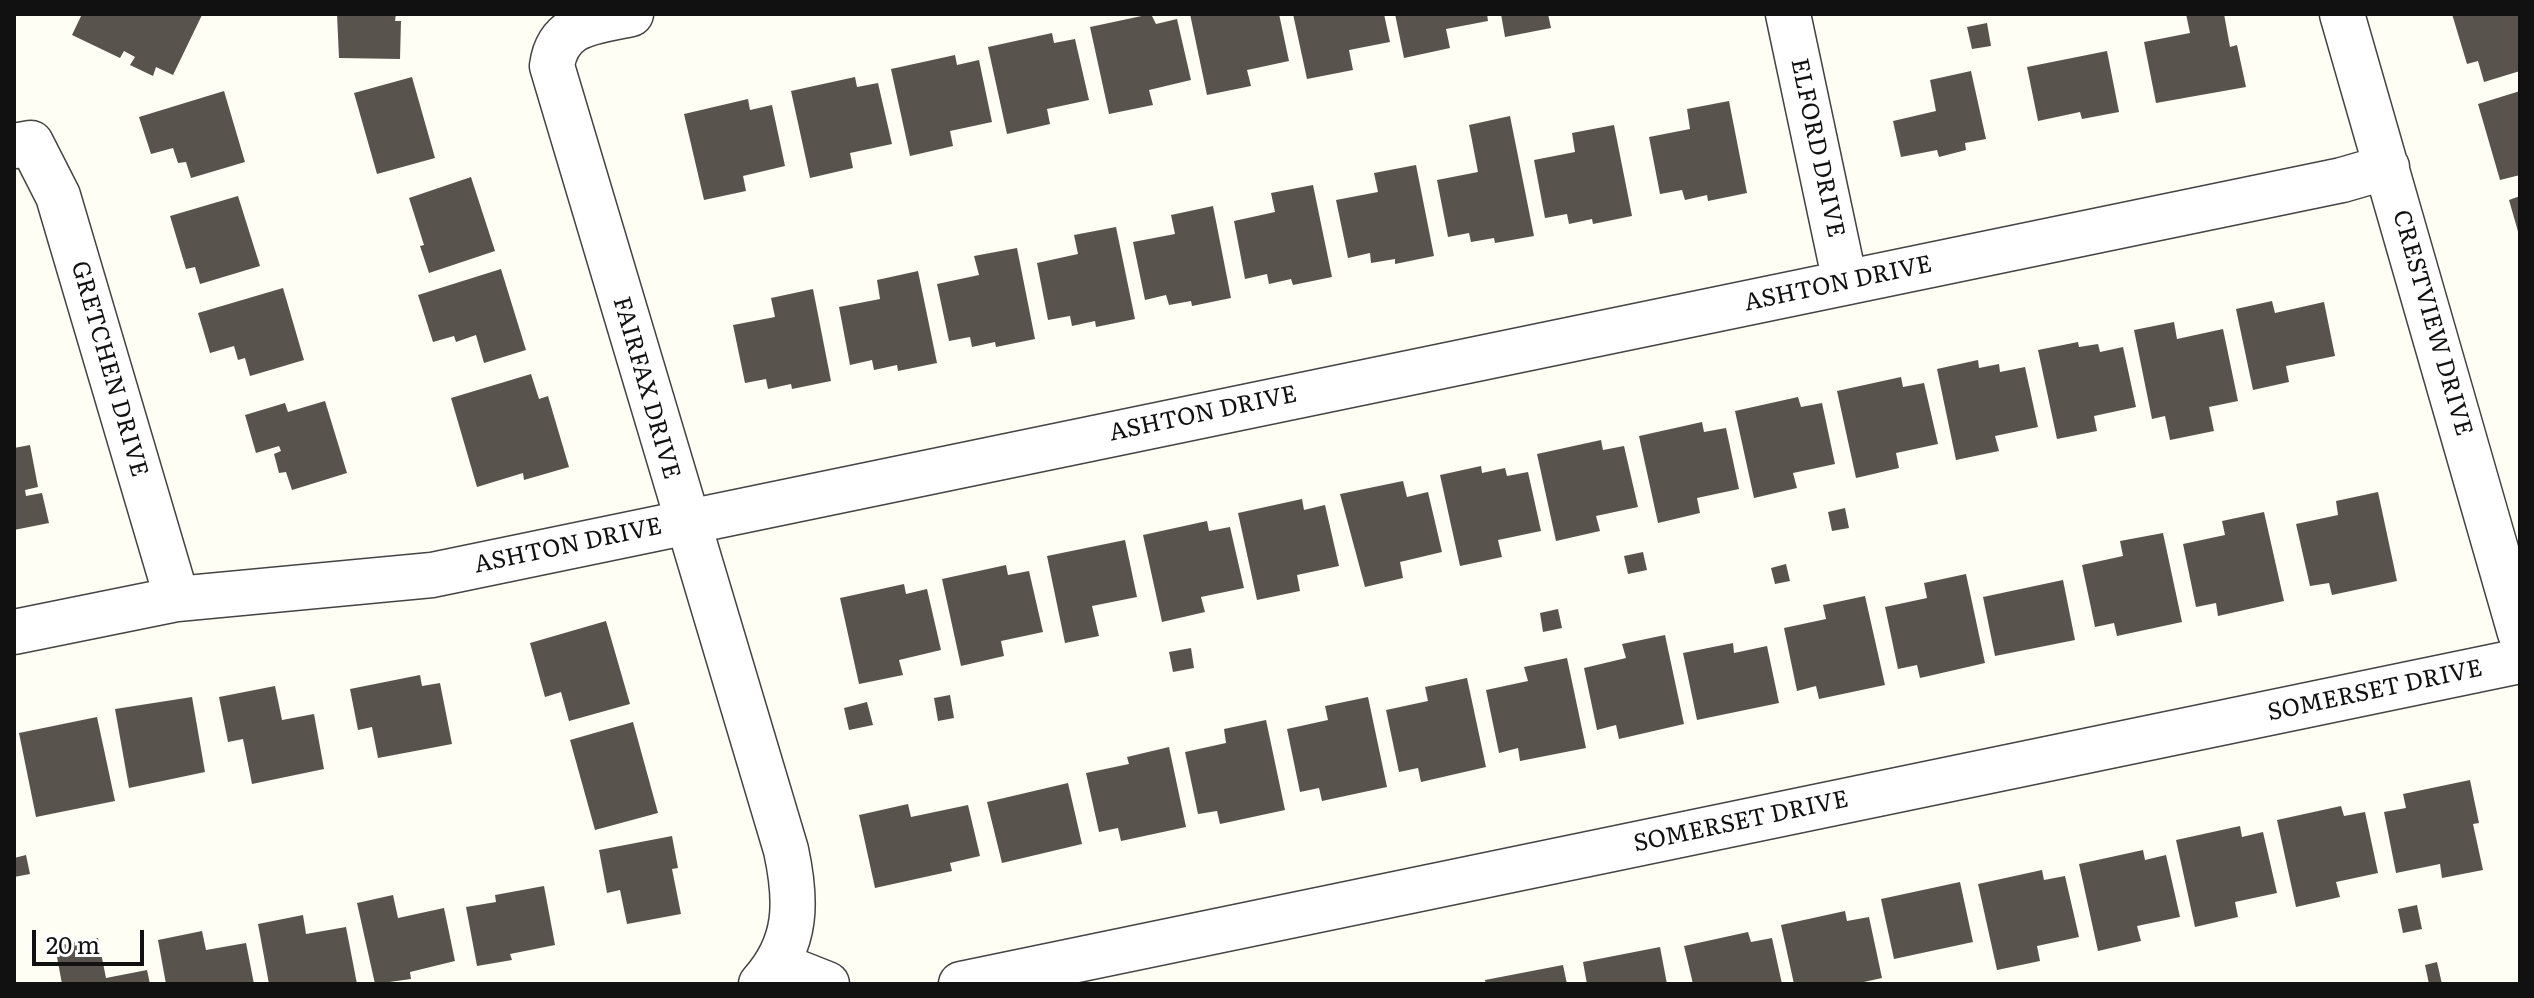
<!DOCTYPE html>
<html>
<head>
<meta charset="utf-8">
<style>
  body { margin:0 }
  #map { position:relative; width:2534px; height:998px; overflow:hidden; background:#fffef5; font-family:Literata,serif }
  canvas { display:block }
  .frame { position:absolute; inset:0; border:16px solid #111; pointer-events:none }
  .scale { position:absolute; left:32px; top:930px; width:112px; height:36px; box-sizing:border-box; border:4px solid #111; border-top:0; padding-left:10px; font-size:24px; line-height:28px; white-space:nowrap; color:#111; -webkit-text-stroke:6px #fff; paint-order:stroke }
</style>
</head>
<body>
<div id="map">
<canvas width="2534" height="998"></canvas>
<div class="frame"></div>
<div class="scale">20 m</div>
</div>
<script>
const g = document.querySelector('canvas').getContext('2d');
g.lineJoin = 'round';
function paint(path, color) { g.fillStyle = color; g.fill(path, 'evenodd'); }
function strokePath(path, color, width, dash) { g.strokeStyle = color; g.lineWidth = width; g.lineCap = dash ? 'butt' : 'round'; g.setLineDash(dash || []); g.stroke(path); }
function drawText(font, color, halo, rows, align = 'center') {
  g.font = font + ' Literata,serif'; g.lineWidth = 8; g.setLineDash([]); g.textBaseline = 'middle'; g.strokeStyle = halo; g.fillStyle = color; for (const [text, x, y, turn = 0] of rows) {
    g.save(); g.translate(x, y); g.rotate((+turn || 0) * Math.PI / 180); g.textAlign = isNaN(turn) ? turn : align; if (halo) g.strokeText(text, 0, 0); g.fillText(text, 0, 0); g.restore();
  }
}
paint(new Path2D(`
  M82 14H200L202 15 173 75 156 67 153 76 130 65 135 57 124 51 120 58 72 35Z
  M337 14H396L395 21H401L400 59 339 58Z
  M1151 14 1156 24 1177 19 1191 80 1149 90 1153 105 1109 114 1090 27Z
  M1190 14H1279L1289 61 1247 70 1251 86 1207 95Z
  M1293 14H1384L1390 42 1349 50 1353 70 1307 79Z
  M1395 14H1487L1488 21 1446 29 1450 48 1404 58Z
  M1501 14H1548L1551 28 1505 37Z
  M2186 14H2224L2230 47 2237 45 2246 87 2156 103 2144 42 2190 33Z
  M2452 14H2520V71L2484 82 2478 61 2467 64Z
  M1987 23 1991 46 1972 49 1967 27Z
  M1052 33 1054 43 1075 39 1089 100 1047 109 1050 124 1007 134 988 47Z
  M2107 51 2119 112 2082 119 2080 112 2038 121 2027 67Z
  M955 55 957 65 979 60 992 122 950 131 953 146 910 156 891 69Z
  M1971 71 1986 139 1965 143 1966 150 1939 157 1937 150 1901 157 1893 121 1936 111 1930 80Z
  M412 77 435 158 377 174 354 93Z
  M855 77 857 87 878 83 892 144 850 153 853 168 810 178 791 91Z
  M224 91 245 162 191 178 186 162 178 163 173 148 151 154 139 117Z
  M2520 91V175L2500 180 2478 104Z
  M748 99 750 110 772 105 785 166 743 176 746 191 704 200 684 114Z
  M1729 101 1747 193 1708 201 1707 195 1685 200 1682 190 1660 194 1649 137 1690 129 1687 109Z
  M1510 116 1534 236 1495 243 1494 238 1471 242 1469 233 1448 237 1437 180 1478 172 1469 125Z
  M1614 125 1632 216 1593 224 1592 219 1569 224 1567 214 1545 218 1534 160 1575 152 1572 133Z
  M1416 165 1434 256 1395 264V259L1371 263 1370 253 1348 258 1336 200 1378 192 1374 173Z
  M471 177 495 251 429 273 420 246 424 245 409 198Z
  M1313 185 1332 277 1293 285 1291 279 1269 284 1267 274 1245 279 1234 221 1275 212 1271 193Z
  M238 196 260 266 200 284 195 267 186 269 170 216Z
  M2520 196V235H2519L2509 200Z
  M1213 206 1231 298 1192 306 1191 301 1169 305 1166 295 1145 300 1133 242 1175 234 1171 215Z
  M1116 227 1135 319 1096 327 1095 321 1072 326 1070 316 1048 320 1037 263 1078 254 1074 235Z
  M1017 248 1035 339 996 347 995 342 972 347 970 337 949 341 937 284 979 275 974 256Z
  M501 269 526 350 484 363 476 335 456 342 454 336 433 342 418 295Z
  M918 271 937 363 898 371 897 365 874 370 872 360 850 365 839 307 880 299 877 280Z
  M283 288 304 360 250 376 245 358 238 360 234 346 210 353 198 313Z
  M813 289 831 381 792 389 791 384 768 389 766 379 745 383 733 325 775 317 771 298Z
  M2272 301 2275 313 2324 302 2335 356 2286 366 2289 382 2253 390 2236 309Z
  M2174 322 2177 339 2223 329 2238 401 2209 407 2214 431 2170 440 2165 416 2152 419 2134 330Z
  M2078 342 2079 347 2098 344 2100 352 2123 347 2136 407 2094 416 2097 431 2057 439 2038 350Z
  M1978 360 1979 368 1999 364 2000 372 2025 367 2038 427 1995 436 1999 451 1956 460 1937 369Z
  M531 374 539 399 548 396 569 467 524 480 523 473 477 487 451 398Z
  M1901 377 1903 387 1924 383 1938 444 1896 453 1899 468 1856 478 1837 391Z
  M1798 397 1801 407 1822 403 1835 464 1793 473 1797 488 1754 498 1735 411Z
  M325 401 347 473 292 490 286 472 279 473 274 454 281 451 279 446 256 453 245 415 285 403 288 412Z
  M1702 422 1704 432 1726 428 1739 489 1697 498 1700 513 1658 523 1639 436Z
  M1601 440 1603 450 1624 446 1638 507 1596 516 1600 531 1556 541 1537 454Z
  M30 445 38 487 25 490 26 496 42 493 49 523 14 530V448Z
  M1481 466 1482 473 1505 468 1507 476 1528 472 1541 531 1498 540 1502 557 1460 566 1440 475Z
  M1403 481 1407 497 1428 492 1442 552 1400 562 1403 578 1365 587 1340 494Z
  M2378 492 2397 581 2332 595 2329 583 2310 586 2296 524 2338 515 2336 501Z
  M1302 499 1304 510 1325 505 1339 566 1297 575 1300 591 1257 600 1238 513Z
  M1845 508 1849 528 1832 531 1828 512Z
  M2264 512 2284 601 2218 616 2216 603 2196 607 2183 544 2225 535 2222 521Z
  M1207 521 1209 531 1230 527 1244 588 1201 597 1205 612 1162 622 1143 535Z
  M2163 533 2182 622 2117 636 2114 623 2095 627 2082 565 2123 556 2120 541Z
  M1125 540 1137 597 1092 606 1099 636 1065 643 1047 556Z
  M1643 552 1647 570 1628 574 1624 556Z
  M1786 564 1790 581 1775 584 1771 568Z
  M1006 565 1008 575 1029 571 1043 632 1001 641 1004 656 961 666 942 579Z
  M1966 574 1985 663 1920 678 1917 665 1898 669 1885 607 1927 598 1924 583Z
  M2063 580 2075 640 1995 656 1983 597Z
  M904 584 906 594 927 589 941 650 899 660 903 675 859 684 840 598Z
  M1865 596 1885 685 1819 699 1816 686 1797 691 1784 628 1826 619 1823 605Z
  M1558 609 1562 628 1543 632 1540 613Z
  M606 621 630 704 569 721 561 692 545 697 530 643Z
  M1665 635 1684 724 1619 739 1616 725 1597 730 1584 668 1626 658 1622 644Z
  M1733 643 1734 653 1767 646 1779 703 1697 720 1683 653Z
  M1191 648 1194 668 1173 672 1169 652Z
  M1567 658 1586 748 1520 761 1518 748 1499 753 1486 690 1528 681 1524 667Z
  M420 675 422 686 440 683 452 744 378 758 372 727 358 730 350 689Z
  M1467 678 1486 767 1421 782 1418 768 1399 772 1386 710 1428 701 1425 687Z
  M275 686 282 720 314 714 324 769 252 784 243 739 228 742 219 697Z
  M950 695 954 718 938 721 934 698Z
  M192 697 205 772 129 788 115 709Z
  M1368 697 1387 787 1322 801 1319 788 1300 792 1287 729 1328 720 1325 706Z
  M867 702 873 725 849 730 844 708Z
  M97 717 115 801 36 817 19 733Z
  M1266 720 1285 810 1220 824 1217 811 1198 814 1185 752 1226 743 1224 729Z
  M633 722 658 813 595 830 570 740Z
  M1169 747 1186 827 1121 841 1118 828 1099 832 1086 773 1129 764 1127 757Z
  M2470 780 2479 823 2473 824 2483 870 2442 878 2440 864 2396 873 2384 812 2406 808 2403 794Z
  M1068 783 1082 844 1002 863 987 802Z
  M908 804 911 817 968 805 980 856 950 863 952 871 875 888 859 815Z
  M2341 806 2344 816 2365 812 2378 873 2336 882 2340 897 2296 907 2277 820Z
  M2240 826 2242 837 2263 832 2277 893 2235 902 2238 917 2195 927 2176 840Z
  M672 836 678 868 672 869 681 914 627 924 620 890 607 893 599 850Z
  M2143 850 2145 860 2166 855 2180 917 2137 926 2141 941 2098 951 2079 864Z
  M26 855 30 874 14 877V858Z
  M2042 870 2044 880 2065 876 2079 937 2037 946 2040 961 1997 970 1978 884Z
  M1960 882 1973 942 1894 959 1881 899Z
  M544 886 555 945 510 954 512 960 477 966 466 907 496 902 495 895Z
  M393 895 398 918 444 908 455 961 410 972 411 979 375 984 357 903Z
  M2417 905 2422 929 2403 933 2398 909Z
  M1845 911 1847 921 1869 917 1882 978 1855 984H1794L1781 925Z
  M303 915 306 934 346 927 357 984H269L258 924Z
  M202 931 206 950 246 943 254 984H166L158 940Z
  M1748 932 1751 942 1772 938 1782 984H1693L1684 946Z
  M98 938 106 978 147 970 150 984H62L55 946Z
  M1660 947 1667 984H1587L1583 962Z
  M2437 962 2442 984H2429L2425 965Z
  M1563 965 1567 984H1486L1485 980Z`), '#59534d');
const minor = new Path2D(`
  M631 14C595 22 558 22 552 66L786 850C797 901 798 943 761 984
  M1788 14 1845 282
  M2342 14 2520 633
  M14 146 31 143 58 196 177 599
  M14 632 177 599 432 575 2342 180 2387 167
  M779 965 827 984
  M961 984 2520 661`);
strokePath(minor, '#444', 47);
strokePath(minor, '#fff', 44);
drawText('24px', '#111', '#fff', [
  ["ELFORD DRIVE",1817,148,78],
  ["ASHTON DRIVE",1838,284,-12],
  ["CRESTVIEW DRIVE",2432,323,74],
  ["GRETCHEN DRIVE",109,369,74],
  ["FAIRFAX DRIVE",646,388,74],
  ["ASHTON DRIVE",1203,414,-12],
  ["ASHTON DRIVE",568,546,-12],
  ["SOMERSET DRIVE",2375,691,-12],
  ["SOMERSET DRIVE",1741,822,-12]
]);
</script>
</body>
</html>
